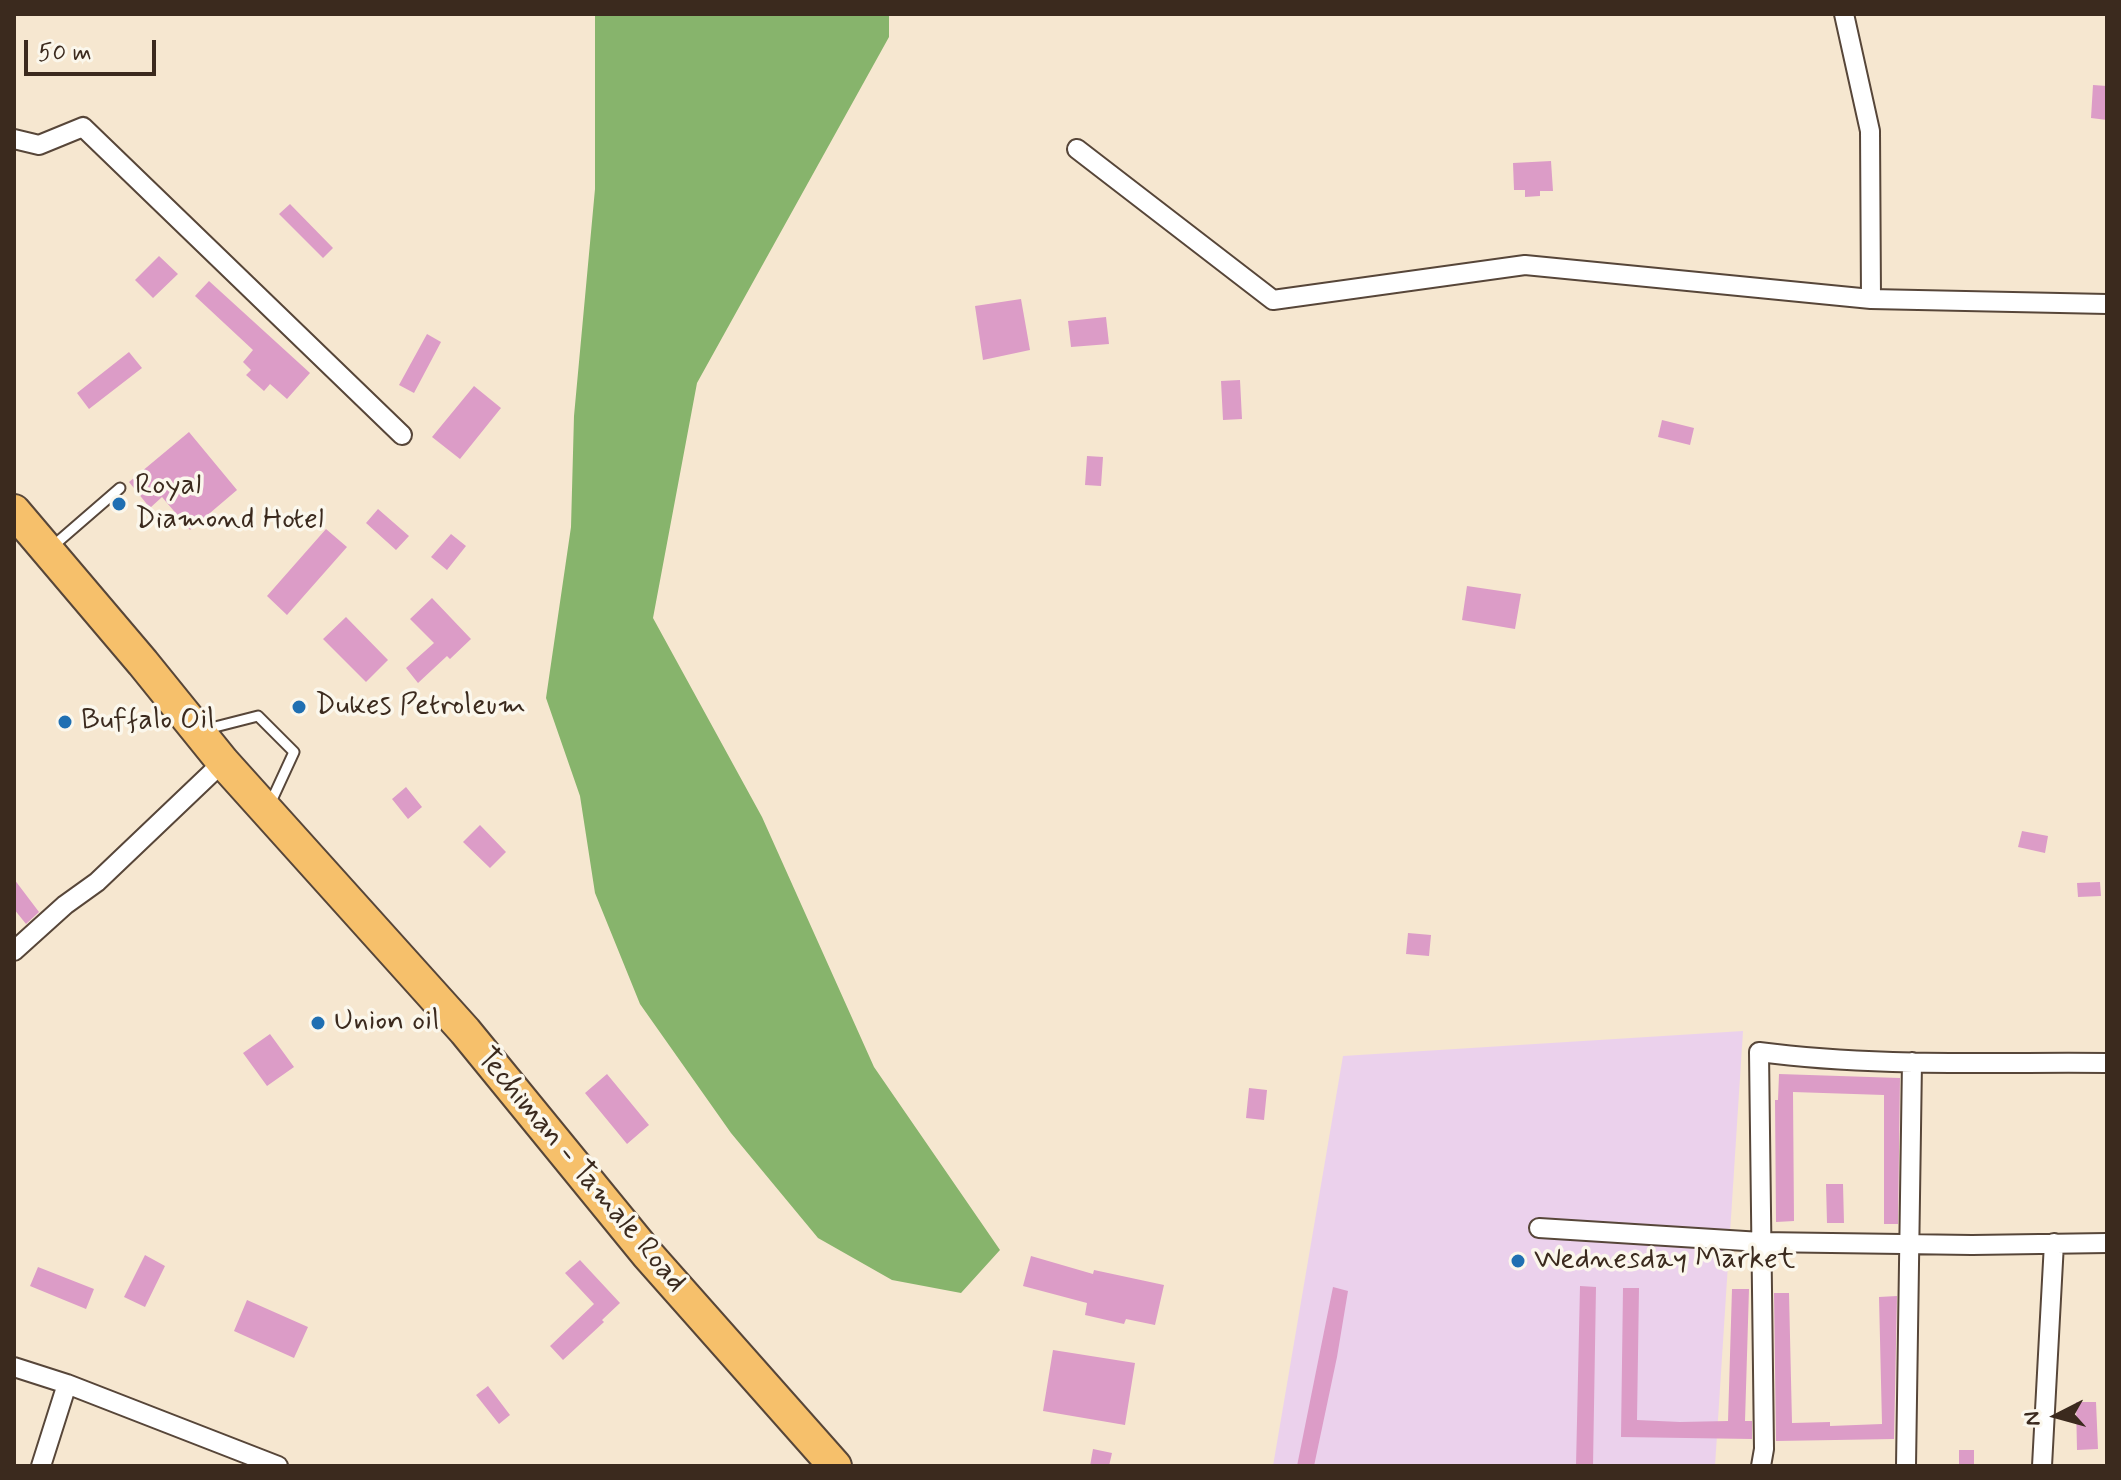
<!DOCTYPE html>
<html>
<head>
<meta charset="utf-8">
<style>
  body { margin:0 }
  #map { position:relative; width:2121px; height:1480px; overflow:hidden; background:#f6e7d0; font-family:Mynerve,sans-serif }
  canvas { display:block }
  .frame { position:absolute; inset:0; border:16px solid #3b2a1e; pointer-events:none }
  .north { position:absolute; left:2017px; top:1376px; width:80px; height:80px; -webkit-text-stroke:6px #fbf7ec; paint-order:stroke; rotate:264deg; font-size:22px; font-weight:700; line-height:32px; text-align:center; color:#3b2a1e }
  .north::after { content:''; display:block; margin:auto; width:28px; height:36px; background:#3b2a1e; clip-path:polygon(50% 0,100% 100%,50% 72%,0 100%) }
  .scale { position:absolute; left:24px; top:40px; width:132px; height:36px; box-sizing:border-box; border:4px solid #3b2a1e; border-top:0; padding-left:10px; font-size:24px; line-height:28px; white-space:nowrap; color:#3b2a1e; -webkit-text-stroke:6px #fbf7ec; paint-order:stroke }
</style>
</head>
<body>
<div id="map">
<canvas width="2121" height="1480"></canvas>
<div class="frame"></div>
<div class="north">N</div>
<div class="scale">50 m</div>
</div>
<script>
const g = document.querySelector('canvas').getContext('2d');
g.lineJoin = 'round';
function paint(path, color) { g.fillStyle = color; g.fill(path, 'evenodd'); }
function strokePath(path, color, width, dash) { g.strokeStyle = color; g.lineWidth = width; g.lineCap = dash ? 'butt' : 'round'; g.setLineDash(dash || []); g.stroke(path); }
function drawText(font, color, halo, rows, align = 'center') {
  g.font = font + ' Mynerve,sans-serif'; g.lineWidth = 7; g.setLineDash([]); g.textBaseline = 'middle'; g.strokeStyle = halo; g.fillStyle = color; for (const [text, x, y, turn = 0] of rows) {
    g.save(); g.translate(x, y); g.rotate((+turn || 0) * Math.PI / 180); g.textAlign = isNaN(turn) ? turn : align; if (halo) g.strokeText(text, 0, 0); g.fillText(text, 0, 0); g.restore();
  }
}
paint(new Path2D(`
  M1743 1031 1715 1466H1273L1343 1056Z`), '#ebd1ec');
paint(new Path2D(`
  M595 14H889V37L697 383 653 618 762 817 874 1067 1000 1250 961 1293 892 1280 818 1238 731 1133 640 1004 595 893 580 796 546 698 571 527 574 416 595 189Z`), '#87b46c');
paint(new Path2D(`
  M2093 85 2107 86V120L2091 118Z
  M1551 161 1553 191H1540V196L1525 197V190H1514L1513 163Z
  M290 204 333 248 323 258 279 214Z
  M159 256 178 274 153 298 135 280Z
  M209 281 310 373 287 399 270 384 264 391 246 375 251 370 243 362 253 350 195 296Z
  M1021 299 1030 350 983 360 975 306Z
  M1106 317 1109 344 1071 347 1068 321Z
  M427 334 441 342 414 393 399 385Z
  M129 352 142 368 89 409 77 393Z
  M1240 380 1242 419 1223 420 1221 381Z
  M474 386 501 408 460 459 432 437Z
  M1662 420 1694 428 1690 445 1658 437Z
  M189 432 237 490 190 530 162 497 150 508 129 482Z
  M1087 456 1103 457 1101 486 1085 485Z
  M378 509 409 536 396 550 366 523Z
  M326 529 347 547 287 615 267 596Z
  M451 534 466 546 447 570 431 557Z
  M1467 586 1521 594 1515 629 1462 620Z
  M432 598 471 639 450 659 447 656 418 683 406 668 434 643 410 619Z
  M346 617 388 660 366 682 323 639Z
  M406 787 422 807 408 819 392 799Z
  M480 825 506 852 490 868 463 842Z
  M2022 831 2048 836 2045 853 2018 847Z
  M14 879 39 912 26 924 14 909Z
  M2100 882 2101 896 2078 897 2077 883Z
  M1408 933 1431 935 1429 956 1406 954Z
  M270 1034 294 1067 267 1086 243 1053Z
  M607 1074 649 1125 627 1144 585 1093Z
  M1779 1074 1900 1078 1898 1224H1884V1095L1793 1092 1794 1221 1776 1222 1775 1100H1778Z
  M1249 1088 1267 1090 1264 1120 1246 1118Z
  M1826 1184H1843L1844 1223H1827Z
  M145 1255 165 1266 145 1307 124 1297Z
  M1031 1256 1093 1274 1094 1270 1164 1285 1155 1325 1126 1319 1124 1324 1085 1315 1087 1303 1023 1286Z
  M580 1260 620 1303 602 1320 604 1322 563 1360 550 1346 594 1304 565 1273Z
  M38 1267 94 1289 86 1309 30 1286Z
  M1580 1286 1596 1287 1593 1466H1576Z
  M1333 1287 1348 1291 1337 1357 1314 1466H1297Z
  M1623 1288H1639L1637 1420 1680 1422 1728 1421 1732 1289H1749L1745 1421H1752V1439L1621 1437Z
  M1774 1293H1789L1792 1423 1830 1422V1426L1882 1424 1879 1297 1897 1296 1894 1439 1776 1441Z
  M247 1300 308 1327 294 1358 234 1331Z
  M1053 1350 1135 1363 1125 1425 1043 1411Z
  M488 1386 510 1415 499 1424 476 1395Z
  M2076 1402H2096L2098 1449 2077 1450Z
  M1093 1449 1112 1453 1109 1466H1090Z
  M1959 1450H1974V1466H1959Z`), '#dc9cc7');
const lane = new Path2D(`
  M53 546 120 488
  M207 729 258 716 294 752 270 804`);
const street = new Path2D(`
  M1844 14 1870 131 1871 299
  M14 139 39 145 83 127 402 435
  M1077 149 1273 300 1525 265 1871 299 2107 304
  M14 951 65 905 97 882 223 762
  M1539 1228 1761 1242 1972 1245 2107 1243
  M14 1367 67 1384 278 1466
  M41 1466 67 1384
  M1761 1466 1764 1449 1759 1052C1874 1067 1992 1062 2107 1063
  M1906 1466 1912 1062
  M2042 1466 2054 1243`);
const highway = new Path2D(`
  M14 511 143 663 223 762 465 1031 648 1255 835 1466`);
strokePath(lane, '#574639', 13);
strokePath(street, '#574639', 22);
strokePath(highway, '#574639', 36);
strokePath(lane, '#fff', 9);
strokePath(street, '#fff', 18);
strokePath(highway, '#f6c06b', 32);
for (const [x, y, r, color] of [
  [119,504,8,"#1f6fb2"],
  [299,707,8,"#1f6fb2"],
  [65,722,8,"#1f6fb2"],
  [318,1023,8,"#1f6fb2"],
  [1518,1261,8,"#1f6fb2"]
]) { const dot = new Path2D(); dot.arc(x, y, r, 0, 2 * Math.PI); g.fillStyle = color; g.fill(dot); strokePath(dot, '#fbf7ec', 3); }
drawText('30px', '#3b2a1e', '#fbf7ec', [
  ["Royal",135,487],
  ["Diamond Hotel",135,521],
  ["Dukes Petroleum",315,707],
  ["Buffalo Oil",81,722],
  ["Union oil",334,1023],
  ["Wednesday Market",1534,1261]
], 'left');
drawText('30px', '#3b2a1e', '#fbf7ec', [
  ["Techiman - Tamale Road",580,1171,50]
]);
</script>
</body>
</html>
